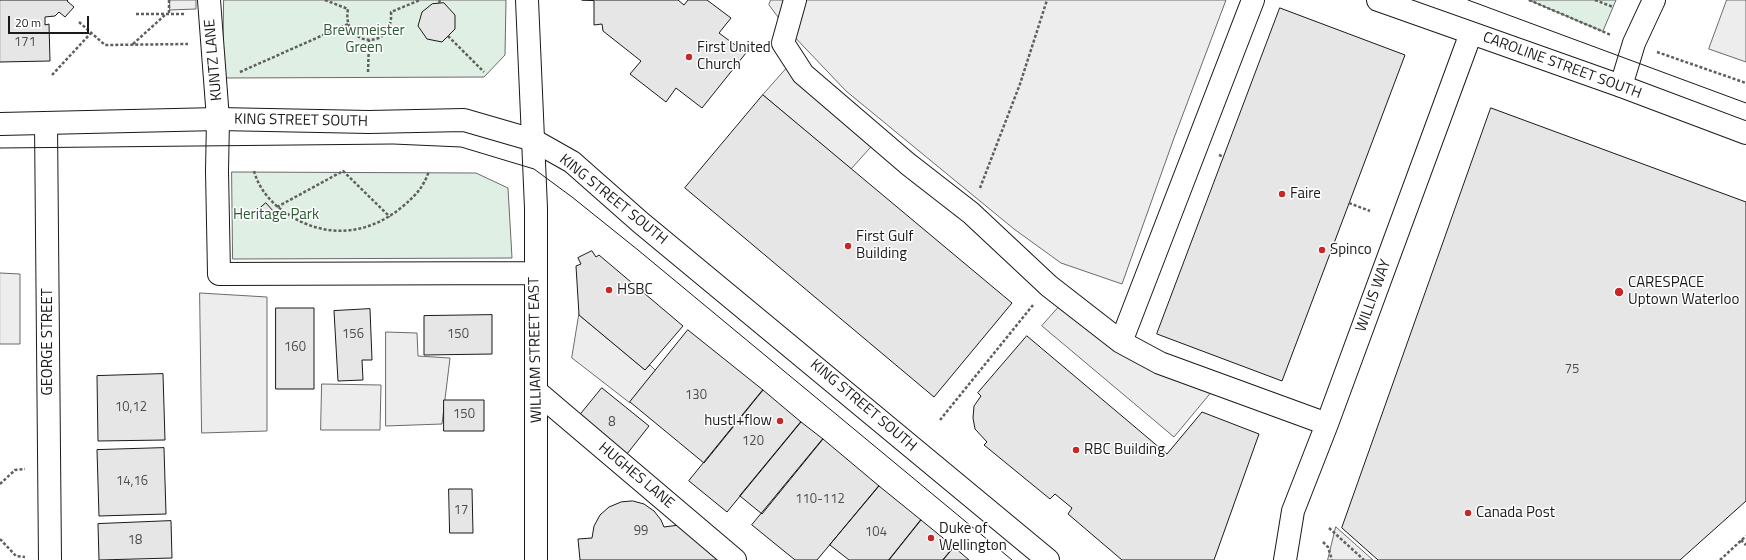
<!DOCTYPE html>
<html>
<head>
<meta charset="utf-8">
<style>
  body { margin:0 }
  #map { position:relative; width:1746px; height:560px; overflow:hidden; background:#fff; font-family:"Titillium Web",sans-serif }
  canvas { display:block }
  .scale { position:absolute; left:8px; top:16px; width:81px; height:18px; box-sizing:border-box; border:2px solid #1a1a1a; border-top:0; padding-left:5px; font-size:12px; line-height:14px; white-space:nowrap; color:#1a1a1a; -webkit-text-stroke:3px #fff; paint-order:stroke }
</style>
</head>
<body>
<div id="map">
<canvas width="1746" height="560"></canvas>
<div class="scale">20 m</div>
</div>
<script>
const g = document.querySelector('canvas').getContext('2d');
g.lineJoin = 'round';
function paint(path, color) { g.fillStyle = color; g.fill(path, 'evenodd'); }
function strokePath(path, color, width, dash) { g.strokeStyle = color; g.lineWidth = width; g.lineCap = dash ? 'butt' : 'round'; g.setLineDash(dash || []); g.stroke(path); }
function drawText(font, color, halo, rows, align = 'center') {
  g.font = font + ' "Titillium Web",sans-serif'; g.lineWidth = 3; g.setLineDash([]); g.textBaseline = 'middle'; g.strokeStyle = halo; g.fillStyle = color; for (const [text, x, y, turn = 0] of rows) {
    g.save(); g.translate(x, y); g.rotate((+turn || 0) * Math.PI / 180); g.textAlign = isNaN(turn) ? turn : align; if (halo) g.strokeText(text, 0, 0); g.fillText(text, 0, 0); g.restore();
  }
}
const green = new Path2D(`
  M224 0H506L505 55 484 77 223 78Z
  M1529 0H1616L1603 31Z
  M232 172 476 173 508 188 512 258 233 259Z`);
paint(green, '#e0efe3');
strokePath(green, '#6a6a6a', 1);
const parking = new Path2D(`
  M170 0H196V9L170 10Z
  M771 0H1226L1174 138 1122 284 1061 263 1014 229 846 91 787 29 769 5Z
  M1727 0H1746V62L1709 49Z
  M794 60 878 139 851 169 763 95Z
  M0 273 20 274V344H0Z
  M200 293 267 297V431L202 433Z
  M1066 299 1218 384 1174 437 1042 326Z
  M579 315 645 370 650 365 656 371 630 403 572 358Z
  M386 332 417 333 418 356 450 358 442 424 386 426Z
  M322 384 381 385 380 430H321Z
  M1336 527 1373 560H1328Z`);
paint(parking, '#ededed');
strokePath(parking, '#6a6a6a', 1);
const building = new Path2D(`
  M0 0H68L67 1 74 7 65 17 59 12 55 16 45 17V25L49 24 50 61 0 62Z
  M582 0H678L684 5 688 0H707L731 18 719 33 746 53 702 108 676 88 666 102 630 74 641 61 603 31 602 24 594 25V1Z
  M444 3 455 15V29L442 42 427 39 418 26 422 12 432 4Z
  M1280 8 1405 55 1282 381 1157 334Z
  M763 95 1012 303 934 397 685 188Z
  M1491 108 1746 202V501L1680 560H1378L1342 528Z
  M266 203 274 212 265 220 257 211Z
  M592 251 596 257 599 255 683 326 645 370 579 315 576 266 581 264 578 258Z
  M276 308H314V389H276Z
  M370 309 372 360H362L363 380 338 381 334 311Z
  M492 315V354L424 355V316Z
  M688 330 763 390 704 463 630 402Z
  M1027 336 1167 454 1202 412 1259 434 1214 560H1122L1068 514 1072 508 1055 494 1050 499 984 445 987 442 975 429 973 418 974 406 981 396 978 393Z
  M163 374 165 440 98 441 97 376Z
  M602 388 649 426 623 459 576 420Z
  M763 390 801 422 727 512 689 481Z
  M444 400H484V431H444Z
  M801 422 823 439 762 514 740 496Z
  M823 439 879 486 817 560H795L752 525Z
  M164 448 166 514 99 516 97 450Z
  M879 486 921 520 889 560H849L830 545Z
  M449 489H472L473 533H450Z
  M633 501 644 504 654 511 661 520 664 527 679 525 721 560H580L578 539 592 538 594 526 600 515 609 507 621 502Z
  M921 520 954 547 943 560H889Z
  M171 521 172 558 99 560 98 524Z
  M954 547 969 560H943Z`);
paint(building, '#e6e6e6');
strokePath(building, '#1a1a1a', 1);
const minor = new Path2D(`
  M209 0 218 119 217 171 219 274 535 273
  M527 0 536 208V560
  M795 0 783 43 803 74 908 164 971 213 1049 286 1121 342 1160 363 1327 424
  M1378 0 1621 86 1746 133
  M1621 86 1634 43 1654 0
  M46 124 50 560
  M1121 342 1253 0
  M537 392 735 560
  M1285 560 1293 511 1327 424 1471 33`);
const major = new Path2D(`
  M0 124 218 119 369 122 464 120 533 140 572 162 640 222 1048 560`);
strokePath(minor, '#1a1a1a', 24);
strokePath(major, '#1a1a1a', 24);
strokePath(new Path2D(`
  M169 0V14
  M325 0 348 9C341 47 394 52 391 12L420 0
  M1529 0 1611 35
  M1595 0 1613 7
  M439 3 440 0
  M136 14H186
  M79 22 105 45 188 44
  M448 36 484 72
  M133 44 165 15
  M1657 52 1746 83
  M240 72 348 24
  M368 72 369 40
  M52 75 91 33
  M1219 155 1224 157
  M254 171C259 189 271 203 286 213 324 239 367 236 402 207 416 195 423 188 429 171
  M980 188 1020 84 1047 0
  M1349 203 1370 211
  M277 207 343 171 390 217
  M940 420 1033 305
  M0 484 15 470 25 469
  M1329 528 1364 560
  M0 539 16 556 25 557
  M1741 540 1746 545
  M1323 542 1328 547 1332 560
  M1720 560 1746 536`), '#5f5f5f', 2.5, [3, 2]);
strokePath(minor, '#fff', 22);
strokePath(major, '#fff', 22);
strokePath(new Path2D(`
  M1468 0 1746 103
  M0 148 393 144 461 147 534 169 572 197 638 250 1012 560`), '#1a1a1a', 1);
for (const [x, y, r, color] of [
  [689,57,4,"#c62828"],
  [1282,194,4,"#c62828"],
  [848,246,4,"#c62828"],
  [1322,250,4,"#c62828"],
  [609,290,4,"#c62828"],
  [1619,292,5,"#c62828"],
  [780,421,4,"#c62828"],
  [1076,450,4,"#c62828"],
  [1468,513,4,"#c62828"],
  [931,538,4,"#c62828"]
]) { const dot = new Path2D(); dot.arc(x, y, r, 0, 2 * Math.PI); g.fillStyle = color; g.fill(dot); strokePath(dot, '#fff', 1.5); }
drawText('13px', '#4d4d4d', null, [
  ["171",25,43],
  ["156",353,335],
  ["150",458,335],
  ["160",295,348],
  ["75",1572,370],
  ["130",696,396],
  ["10,12",131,408],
  ["150",464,415],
  ["8",612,423],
  ["120",753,442],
  ["14,16",132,482],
  ["110-112",820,500],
  ["17",461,511],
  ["99",641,532],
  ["104",876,533],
  ["18",135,541]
]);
drawText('15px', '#2b5a34', '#fff', [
  ["Brewmeister",364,31],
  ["Green",364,48],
  ["Heritage Park",276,215]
]);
drawText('15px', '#1a1a1a', '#fff', [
  ["First United",697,48],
  ["Church",697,65],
  ["Faire",1290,194],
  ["First Gulf",856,237],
  ["Building",856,254],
  ["Spinco",1330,250],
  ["CARESPACE",1628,283],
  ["Uptown Waterloo",1628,300],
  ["HSBC",617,290],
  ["hustl+flow",772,421,"right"],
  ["RBC Building",1084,450],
  ["Canada Post",1476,513],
  ["Duke of",939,529],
  ["Wellington",939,546]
], 'left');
drawText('15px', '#1a1a1a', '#fff', [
  ["KUNTZ LANE",214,60,-95],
  ["CAROLINE STREET SOUTH",1562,66,20],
  ["KING STREET SOUTH",301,121,1],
  ["KING STREET SOUTH",613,200,39],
  ["WILLIS WAY",1374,296,-70],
  ["GEORGE STREET",48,342,-90],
  ["WILLIAM STREET EAST",536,350,-91],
  ["KING STREET SOUTH",863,406,40],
  ["HUGHES LANE",636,476,40]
]);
</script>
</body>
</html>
